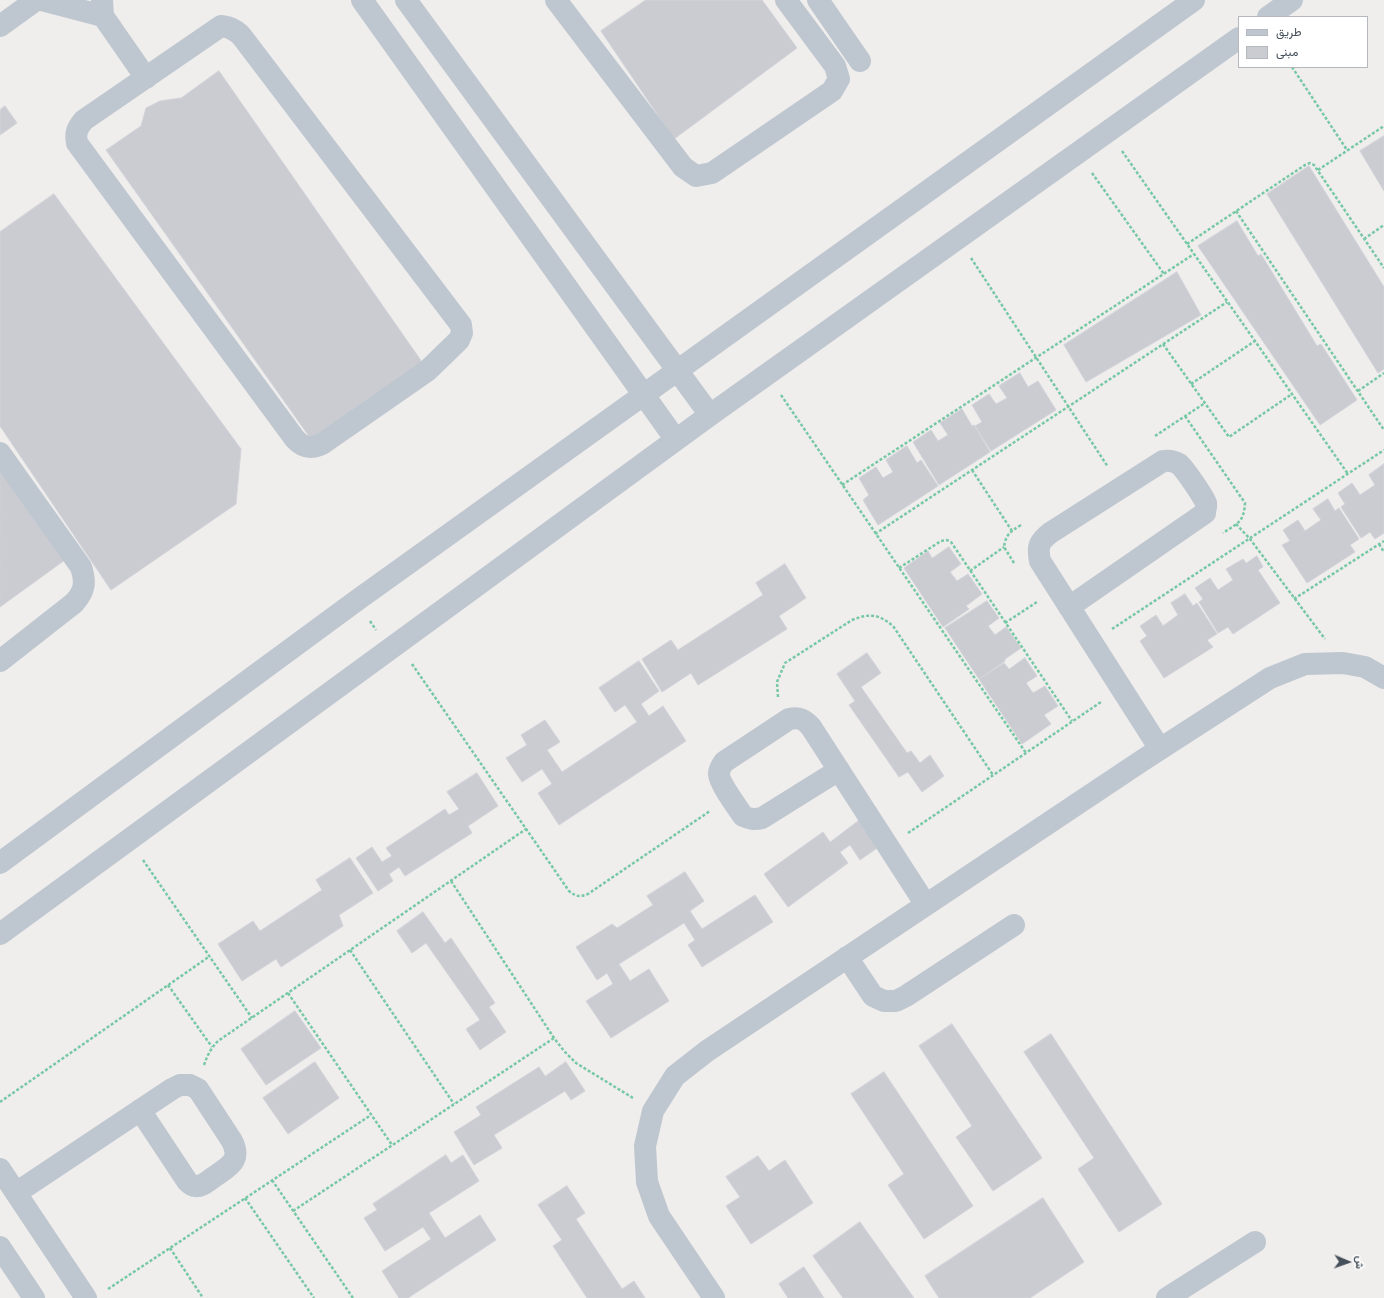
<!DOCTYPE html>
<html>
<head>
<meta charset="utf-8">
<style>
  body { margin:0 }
  #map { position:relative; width:1384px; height:1298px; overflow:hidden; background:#f0eded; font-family:Poppins,Vazirmatn,sans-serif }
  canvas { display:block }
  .legend { position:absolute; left:1238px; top:16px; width:130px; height:52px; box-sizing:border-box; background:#fff; border:1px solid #b5b9bd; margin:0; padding:5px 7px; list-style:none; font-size:12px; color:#46505a }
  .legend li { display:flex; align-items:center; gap:8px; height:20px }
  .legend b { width:20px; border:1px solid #b5b9bd }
  .north { position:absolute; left:1328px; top:1242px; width:40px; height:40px; -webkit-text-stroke:3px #fff; paint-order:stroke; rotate:92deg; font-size:11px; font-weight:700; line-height:16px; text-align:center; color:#46505a }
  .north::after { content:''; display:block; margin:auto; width:14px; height:18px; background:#46505a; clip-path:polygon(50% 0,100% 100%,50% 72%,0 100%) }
</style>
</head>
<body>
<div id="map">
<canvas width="1384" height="1298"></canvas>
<ul class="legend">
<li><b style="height:5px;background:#bec7cf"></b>طريق</li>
<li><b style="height:11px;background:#caccd2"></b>مبنى</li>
</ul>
<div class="north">ش</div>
</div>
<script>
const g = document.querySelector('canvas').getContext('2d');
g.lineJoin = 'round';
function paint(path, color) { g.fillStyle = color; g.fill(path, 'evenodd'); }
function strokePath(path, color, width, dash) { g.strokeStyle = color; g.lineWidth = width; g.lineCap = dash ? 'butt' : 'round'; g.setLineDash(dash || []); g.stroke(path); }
const building = new Path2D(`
  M646 0H762L797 48 674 139 601 31Z
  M219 71 422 362 311 439 106 150 141 126 146 108 160 101 181 98Z
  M5 106 17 123 0 135V110Z
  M1384 136V191L1360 151Z
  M1309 166 1384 287V369L1378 373 1267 194Z
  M54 194 241 449 236 504 111 590 0 426V232Z
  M1237 221 1258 256 1261 254 1317 346 1321 344 1357 400 1320 425 1198 246Z
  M1177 272 1201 315 1086 382 1064 345Z
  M1020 373 1028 387 1038 381 1056 410 991 451 975 426 982 422 972 405 989 394 996 404 1007 398 999 386Z
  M962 409 972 426 974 425 990 452 939 485 913 442 931 430 938 441 948 435 940 423Z
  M907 446 917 463 921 460 938 486 878 525 863 500 869 495 859 478 876 467 883 478 893 472 886 460Z
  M0 460 69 557 0 607Z
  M1384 464V533L1375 539 1370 532 1361 538 1341 507 1345 504 1338 493 1352 483 1360 495 1375 485 1369 475Z
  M1328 499 1335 511 1339 508 1359 539 1350 545 1355 552 1307 583 1282 545 1290 541 1283 530 1298 520 1305 531 1321 520 1313 509Z
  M949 547 961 564 950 572 957 581 968 574 982 594 966 606 969 609 943 627 904 568 928 551 932 558Z
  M1257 556 1263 567 1258 570 1280 603 1233 634 1228 627 1218 633 1199 602 1203 599 1195 588 1210 578 1218 590 1233 580 1226 569 1243 559 1246 563Z
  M785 564 806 598 779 616 787 629 698 685 691 673 662 692 642 659 671 640 678 650 763 595 756 583Z
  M1185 594 1193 606 1197 603 1217 634 1207 640 1213 647 1164 678 1140 641 1147 636 1140 626 1156 615 1163 626 1178 615 1171 603Z
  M987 601 999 618 988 626 995 635 1006 627 1021 648 1005 659V661L979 679 945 628Z
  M867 653 881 673 861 687 907 753 911 751 920 763 930 755 944 776 922 792 908 772 899 777 849 705 855 701 837 674Z
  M1025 658 1037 676 1026 683 1033 693 1045 686 1058 706 1044 715 1051 724 1022 744 979 679 1004 663 1009 669Z
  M639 661 659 691 641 704 649 716 663 706 686 741 559 825 538 793 552 784 542 769 522 782 506 758 527 745 521 735 545 720 560 742 547 750 562 772 637 722 625 705 615 712 599 688Z
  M477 773 498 806 468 826 472 833 405 876 399 867 389 874 393 881 378 891 356 858 372 847 382 862 392 856 386 848 445 809 449 815 459 809 447 792Z
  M861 819 880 846 860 860 850 845 840 852 848 863 788 907 764 874 823 832 830 842Z
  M350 858 373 893 339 915 343 926 281 967 276 959 242 981 218 944 253 921 260 931 322 890 316 880Z
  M685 872 704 901 690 911 702 929 755 895 773 922 702 967 688 945 695 940 684 923 619 964 630 981 649 969 669 1001 611 1038 586 1001 613 984 607 973 597 980 576 947 612 924 617 928 653 905 647 896Z
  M423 912 445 943 451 938 495 1003 489 1007 506 1032 480 1050 466 1029 480 1020 426 943 412 953 397 931Z
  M295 1011 321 1048 266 1085 241 1049Z
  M952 1024 1042 1158 993 1191 956 1137 972 1126 919 1046Z
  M1051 1034 1162 1204 1119 1232 1078 1169 1094 1158 1024 1052Z
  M315 1062 339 1098 288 1134 263 1098Z
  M566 1062 585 1091 571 1100 565 1091 494 1135 502 1148 474 1165 454 1132 481 1115 476 1107 539 1067 545 1076Z
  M884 1072 973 1206 924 1239 888 1185 904 1174 851 1094Z
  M446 1155 451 1163 463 1155 479 1181 429 1213 445 1238 480 1215 496 1240 408 1298H399L382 1271 431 1239 423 1227 385 1251 364 1218 377 1210 373 1204Z
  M758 1156 769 1171 785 1160 813 1203 751 1244 726 1206 740 1197 726 1177Z
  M567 1186 585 1213 576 1219 622 1289 634 1281 645 1298H587L553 1246 562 1240 538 1205Z
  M1043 1198 1084 1262 1030 1298H939L925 1276Z
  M860 1222 914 1298H843L813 1256Z
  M804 1267 824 1298H788L779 1284Z`);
paint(building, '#caccd2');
strokePath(building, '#d1d3d9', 1);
strokePath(new Path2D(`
  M1292 67 1347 150
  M1122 151 1348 474
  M1318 170 1384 126
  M1092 173 1164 274
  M1236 211 1384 430
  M1364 239 1384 225
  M1187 244 1305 165 1310 163 1314 165 1384 268
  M971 258 1108 467
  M1163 344 1229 437 1292 394
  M1191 384 1255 341
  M1358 391 1384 373
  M781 395 1026 753
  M1185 416 1245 503C1244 522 1238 523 1223 533
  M1155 436 1205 403
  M972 470 1012 531
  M842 485 1194 254
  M1236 524 1250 539 1325 639
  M875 534 1227 302
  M1379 544 1384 552
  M1014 563 1004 547C1006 534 1010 532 1021 525
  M899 568 941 541 947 540 951 542 1072 721
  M970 571 1004 547
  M1294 599 1384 541
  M370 621 376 630
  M1005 623 1037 602
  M1112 629 1384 450
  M412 664 569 891C576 897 580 897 588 894L710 811
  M778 697 777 682 785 663 852 620C869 613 879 614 893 626L993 775
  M908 833 1101 702
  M143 860 252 1018
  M451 881 554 1038 564 1051 576 1063 633 1098
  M350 950 454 1104
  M168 985 212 1047
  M288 993 392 1145
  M204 1065C207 1056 211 1048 218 1041L526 829
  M0 1102 210 956
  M272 1180 353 1298
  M245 1198 314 1298
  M293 1211 554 1038
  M170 1248 203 1298
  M108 1289 371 1115`), '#76c9a4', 2.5, [3, 2]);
strokePath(new Path2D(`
  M42 0 103 16
  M102 0 103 16 146 78
  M362 0 676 440
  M406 0 710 415
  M556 0 683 167 696 176 712 173 832 91 839 79 835 66 786 0
  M818 0 860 61
  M1268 17 1292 0
  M0 26 36 0
  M221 26C230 27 237 30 243 38L461 325 462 333 459 340 427 371 322 444C311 449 303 448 295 439L77 143C75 133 77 128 84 120Z
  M0 453 81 567C86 582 85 591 74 603L0 661
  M1069 607 1205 513C1205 509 1207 506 1206 503 1203 496 1185 469 1179 464 1174 461 1169 460 1163 461L1050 533C1039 542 1037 546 1040 561L1160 749
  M839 770 762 818C754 820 750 819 743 816 738 808 719 783 719 774 719 769 721 766 724 762L789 719C799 717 804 719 811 727L926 905
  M0 863 356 601 1194 0
  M0 934 710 415 1239 38
  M847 957 873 996 884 1001H896L906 996 1014 925
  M0 1169 86 1298
  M16 1193 172 1089 180 1085H190L198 1089 232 1141C242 1161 229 1166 214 1177 209 1180 203 1186 198 1186 193 1187 190 1184 187 1181L140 1110
  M0 1247 34 1298
  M714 1298 659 1216 647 1182 645 1146 653 1111 675 1076 707 1051 1143 760 1270 678 1305 664 1343 663 1365 667 1384 678
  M1167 1298 1255 1242`), '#bec7cf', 22);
</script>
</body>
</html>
